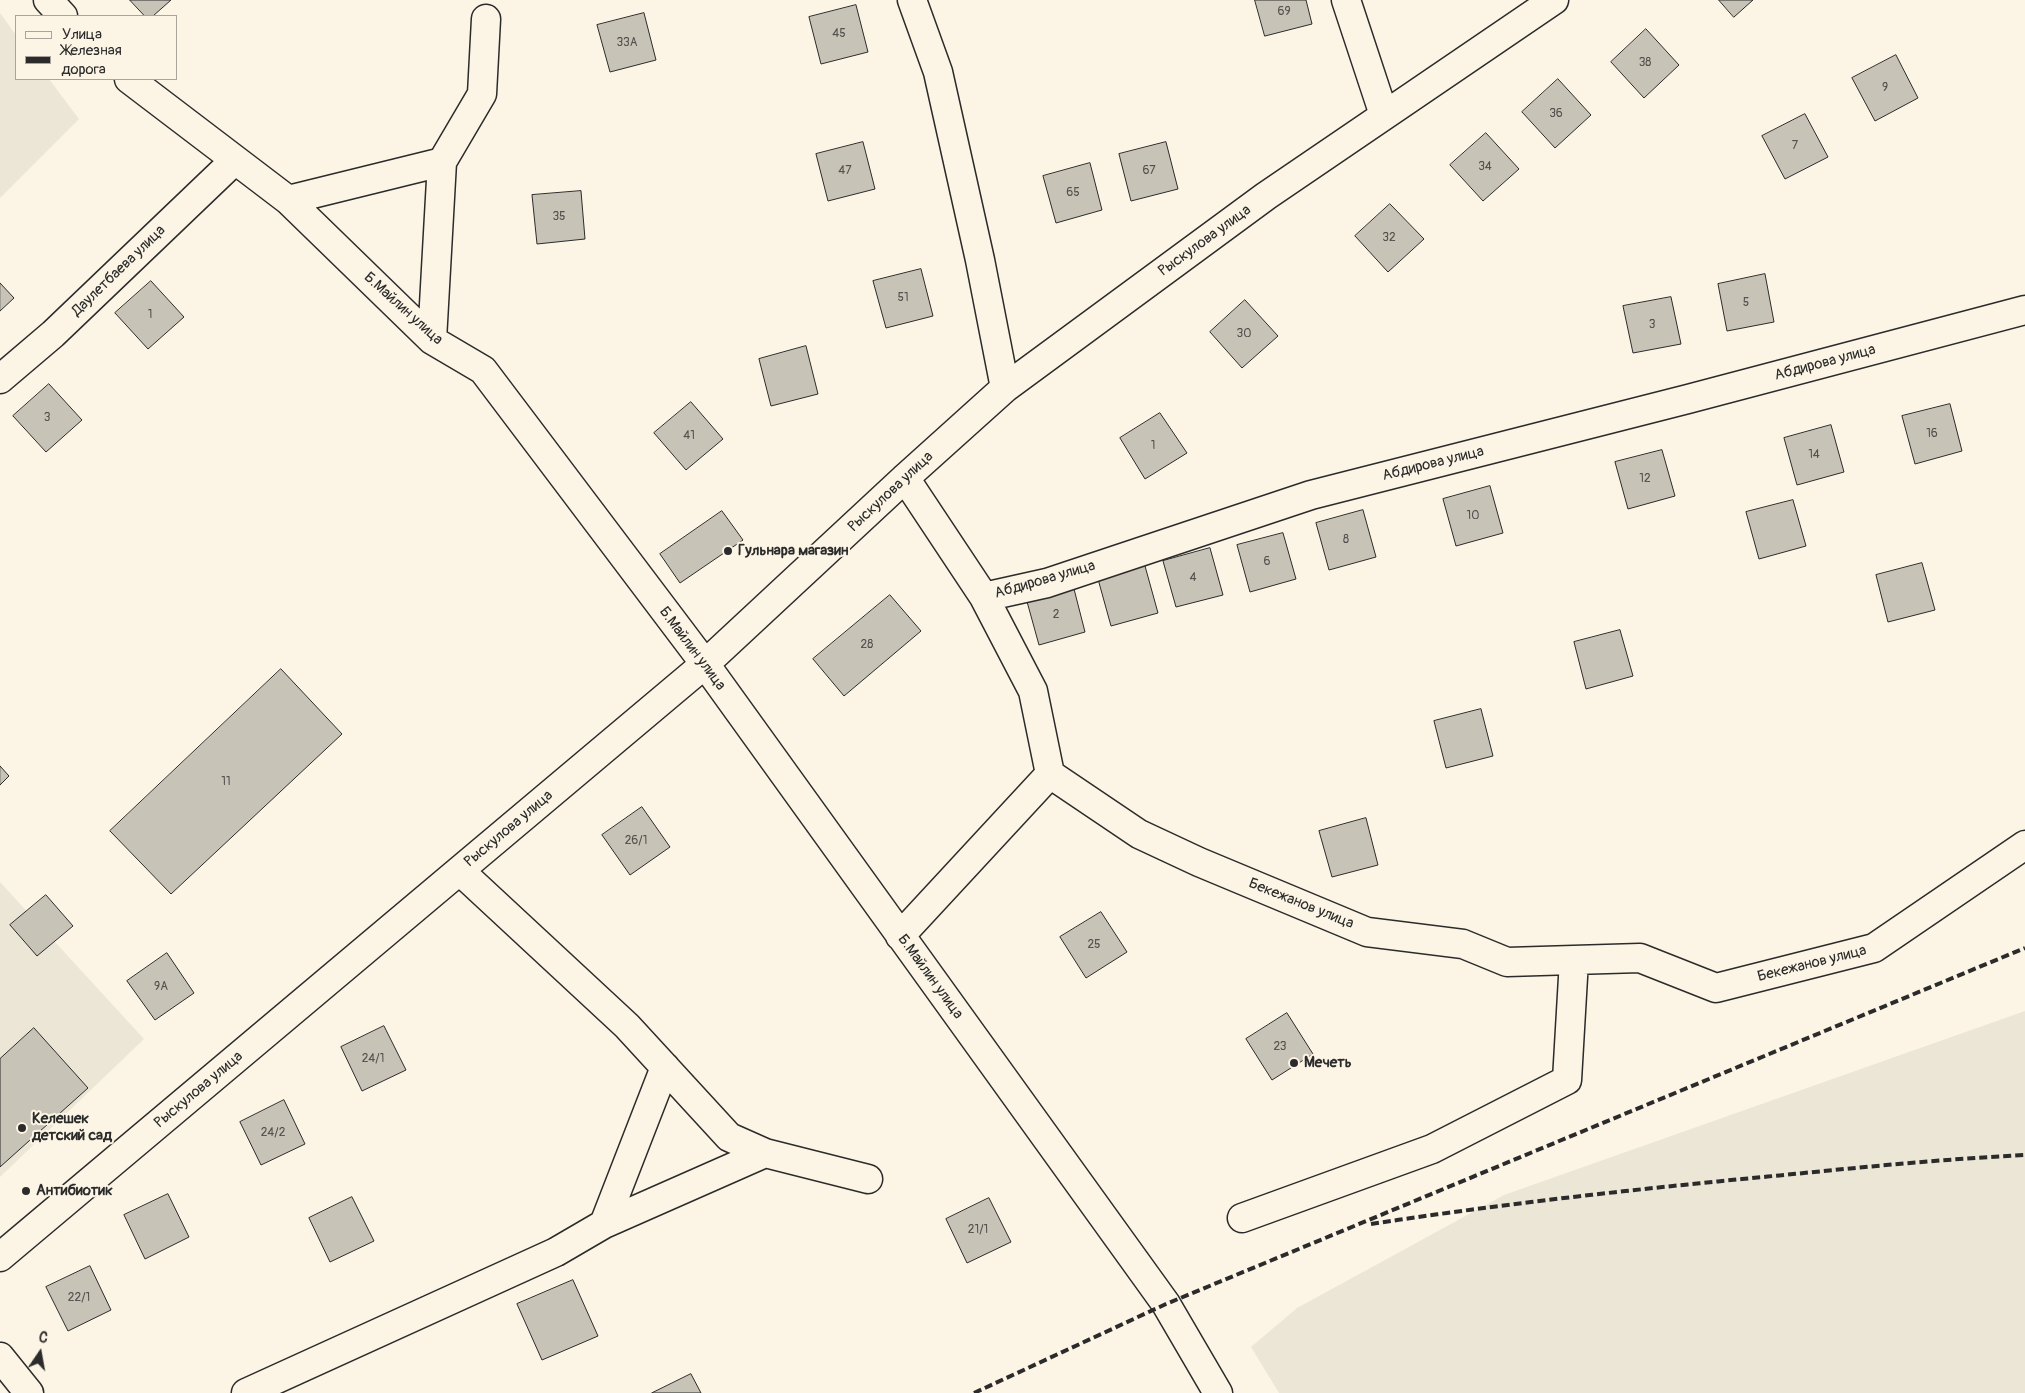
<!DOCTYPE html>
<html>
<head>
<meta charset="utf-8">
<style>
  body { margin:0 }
  #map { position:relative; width:2025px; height:1393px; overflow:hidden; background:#fcf5e5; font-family:Pangolin,sans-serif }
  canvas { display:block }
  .legend { position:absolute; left:15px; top:15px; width:162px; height:65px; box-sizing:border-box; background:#fcf5e5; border:1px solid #a8a49b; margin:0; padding:6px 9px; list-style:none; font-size:15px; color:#2b2b2b }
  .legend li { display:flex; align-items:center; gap:10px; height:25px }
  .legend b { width:25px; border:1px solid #a8a49b }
  .north { position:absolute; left:15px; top:1328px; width:50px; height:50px; -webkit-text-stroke:4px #fcf5e5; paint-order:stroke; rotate:12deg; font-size:14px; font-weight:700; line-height:20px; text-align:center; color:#2b2b2b }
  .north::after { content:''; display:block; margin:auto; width:18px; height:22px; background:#2b2b2b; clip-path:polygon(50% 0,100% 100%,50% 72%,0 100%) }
</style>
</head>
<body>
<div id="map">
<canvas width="2025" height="1393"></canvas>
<ul class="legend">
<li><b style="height:6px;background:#fcf5e5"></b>Улица</li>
<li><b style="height:6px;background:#2b2b2b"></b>Железная дорога</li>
</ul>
<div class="north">С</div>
</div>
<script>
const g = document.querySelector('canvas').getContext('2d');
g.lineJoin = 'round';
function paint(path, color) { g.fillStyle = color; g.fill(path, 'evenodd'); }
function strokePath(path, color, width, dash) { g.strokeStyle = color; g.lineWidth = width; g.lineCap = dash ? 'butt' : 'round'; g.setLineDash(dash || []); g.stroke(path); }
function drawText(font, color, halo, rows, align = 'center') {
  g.font = font + ' Pangolin,sans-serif'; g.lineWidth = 4; g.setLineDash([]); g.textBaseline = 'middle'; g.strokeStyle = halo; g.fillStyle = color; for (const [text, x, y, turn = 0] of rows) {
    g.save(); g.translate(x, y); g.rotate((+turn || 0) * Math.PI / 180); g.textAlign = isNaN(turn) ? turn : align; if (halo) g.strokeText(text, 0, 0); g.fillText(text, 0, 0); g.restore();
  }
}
paint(new Path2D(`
  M0 13 16 35V79H49L79 119 0 198Z
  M0 882 144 1039 0 1177Z
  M2025 1011V1393H1279L1251 1347 1297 1308 1504 1195Z`), '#ece6d7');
const building = new Path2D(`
  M130 0H171L153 16H145Z
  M1255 0H1306L1312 24 1265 36Z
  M1719 0H1753L1734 17Z
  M856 5 868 52 821 64 809 17Z
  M644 13 656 60 610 72 597 25Z
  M1646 29 1679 65 1644 98 1611 62Z
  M1896 55 1918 98 1875 121 1852 78Z
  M1558 79 1591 115 1555 148 1522 112Z
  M1805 114 1828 157 1785 179 1762 136Z
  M1486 133 1519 169 1483 201 1450 165Z
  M863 142 875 189 828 201 816 154Z
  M1166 142 1178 189 1131 201 1119 154Z
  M1090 163 1102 210 1056 223 1043 176Z
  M581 191 585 239 537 244 532 195Z
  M1390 204 1424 239 1388 272 1355 236Z
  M921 269 933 316 886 328 873 281Z
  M1765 274 1774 322 1727 331 1718 284Z
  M151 281 184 317 148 349 115 313Z
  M0 283 14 298 0 311Z
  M1671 297 1681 344 1633 353 1623 306Z
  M1245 300 1278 336 1242 368 1210 332Z
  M806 346 818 394 771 406 759 359Z
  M49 384 82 420 46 452 13 416Z
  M691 402 723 439 686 470 654 433Z
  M1950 404 1962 451 1915 464 1902 416Z
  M1160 413 1187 453 1145 479 1120 438Z
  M1831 425 1844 472 1797 485 1784 438Z
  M1662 450 1675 496 1628 509 1615 462Z
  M1490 486 1503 533 1456 546 1443 499Z
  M1793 500 1806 546 1759 559 1746 512Z
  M1363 510 1376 557 1329 570 1316 523Z
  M722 511 743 540 680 583 660 554Z
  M1283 533 1296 579 1250 592 1237 545Z
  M1210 548 1223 595 1176 607 1163 561Z
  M1922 563 1935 610 1888 622 1876 575Z
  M1145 566 1158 613 1111 626 1098 579Z
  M1073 585 1085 632 1039 645 1026 598Z
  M890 595 921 631 844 696 813 659Z
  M1620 630 1633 676 1586 689 1574 642Z
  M281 669 342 734 171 894 110 831Z
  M1481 709 1493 756 1446 768 1434 721Z
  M0 766 9 776 0 785Z
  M642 807 670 847 630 875 602 835Z
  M1366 818 1378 865 1332 877 1319 831Z
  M46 895 73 926 37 956 10 925Z
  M1101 912 1127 952 1086 978 1060 937Z
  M167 953 194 993 155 1020 127 981Z
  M1287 1013 1313 1054 1272 1080 1246 1039Z
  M384 1026 406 1070 362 1091 341 1047Z
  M34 1028 88 1088 0 1167V1059Z
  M284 1100 305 1144 261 1165 240 1122Z
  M168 1194 189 1237 145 1259 124 1215Z
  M352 1197 374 1241 330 1262 309 1218Z
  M989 1198 1011 1242 967 1263 946 1219Z
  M90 1266 111 1310 68 1331 46 1287Z
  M573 1280 598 1336 542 1360 517 1304Z
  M691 1374 701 1393H652Z`);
paint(building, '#c8c3b7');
strokePath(building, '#2b2b2b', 1);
const minor = new Path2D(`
  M48 0 63 16
  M912 0 938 72 980 260 1005 388
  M1346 0 1384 115
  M129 79 288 200 432 340 483 370 705 664 1166 1304 1218 1393
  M288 200 442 162
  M432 340 442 162 482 94 486 19
  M0 379 53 334 235 160
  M905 478 984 597 1047 583 1311 495 1688 399 2025 310
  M984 597 1033 691 1050 774 1139 834 1199 862 1367 932 1463 944 1507 962 1640 958 1716 988 1874 948 2025 845
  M900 936 1050 774
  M765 1153 868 1179
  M1242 1218 1432 1149 1567 1080 1574 960
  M604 1224 665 1067
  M0 1257 705 664 905 478 1005 388 1266 196 1554 0
  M0 1357 29 1393
  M246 1393 556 1252 604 1224 765 1153 729 1137 627 1026 460 871`);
strokePath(minor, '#2b2b2b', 31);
strokePath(minor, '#fcf5e5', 28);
strokePath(new Path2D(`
  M1371 1224C1508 1203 1646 1188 1784 1175 1864 1167 1944 1159 2025 1155
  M974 1393 1166 1304 2025 948`), '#2b2b2b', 4, [8, 4]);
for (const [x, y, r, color] of [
  [728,551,5,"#2b2b2b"],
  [1294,1063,5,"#2b2b2b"],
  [22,1128,5,"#2b2b2b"],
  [26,1191,5,"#2b2b2b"]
]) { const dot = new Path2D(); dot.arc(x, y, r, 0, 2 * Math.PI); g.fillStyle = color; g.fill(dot); strokePath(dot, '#fcf5e5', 2); }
drawText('12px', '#52514e', null, [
  ["69",1284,12],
  ["45",839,34],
  ["33А",627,43],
  ["38",1645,63],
  ["9",1885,88],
  ["36",1556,114],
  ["7",1795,146],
  ["34",1485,167],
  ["47",845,171],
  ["67",1149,171],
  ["65",1073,193],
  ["35",559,217],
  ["32",1389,238],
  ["51",903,298],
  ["5",1746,303],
  ["1",150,315],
  ["3",1652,325],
  ["30",1244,334],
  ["3",47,418],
  ["16",1932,434],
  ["41",689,436],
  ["1",1153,446],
  ["14",1814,455],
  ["12",1645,479],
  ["10",1473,516],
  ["8",1346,540],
  ["6",1267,562],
  ["4",1193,578],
  ["2",1056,615],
  ["28",867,645],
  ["11",226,782],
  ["26/1",636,841],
  ["25",1094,945],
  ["9А",161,987],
  ["23",1280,1047],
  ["24/1",373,1059],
  ["24/2",273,1133],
  ["21/1",978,1230],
  ["22/1",79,1298]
]);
drawText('15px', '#2b2b2b', '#fcf5e5', [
  ["Рыскулова улица",1205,241,-36],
  ["Даулетбаева улица",119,271,-44],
  ["Б.Майлин улица",403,309,42],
  ["Абдирова улица",1825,363,-15],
  ["Абдирова улица",1433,464,-14],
  ["Рыскулова улица",891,492,-43],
  ["Абдирова улица",1045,580,-16],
  ["Б.Майлин улица",692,649,53],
  ["Рыскулова улица",509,829,-40],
  ["Бекежанов улица",1301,904,22],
  ["Бекежанов улица",1812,964,-14],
  ["Б.Майлин улица",930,977,54],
  ["Рыскулова улица",199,1090,-40]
]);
drawText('bold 15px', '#2b2b2b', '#fcf5e5', [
  ["Гульнара магазин",738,551],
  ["Мечеть",1304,1063],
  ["Келешек",32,1119],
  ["детский сад",32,1136],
  ["Антибиотик",36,1191]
], 'left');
</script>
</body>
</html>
